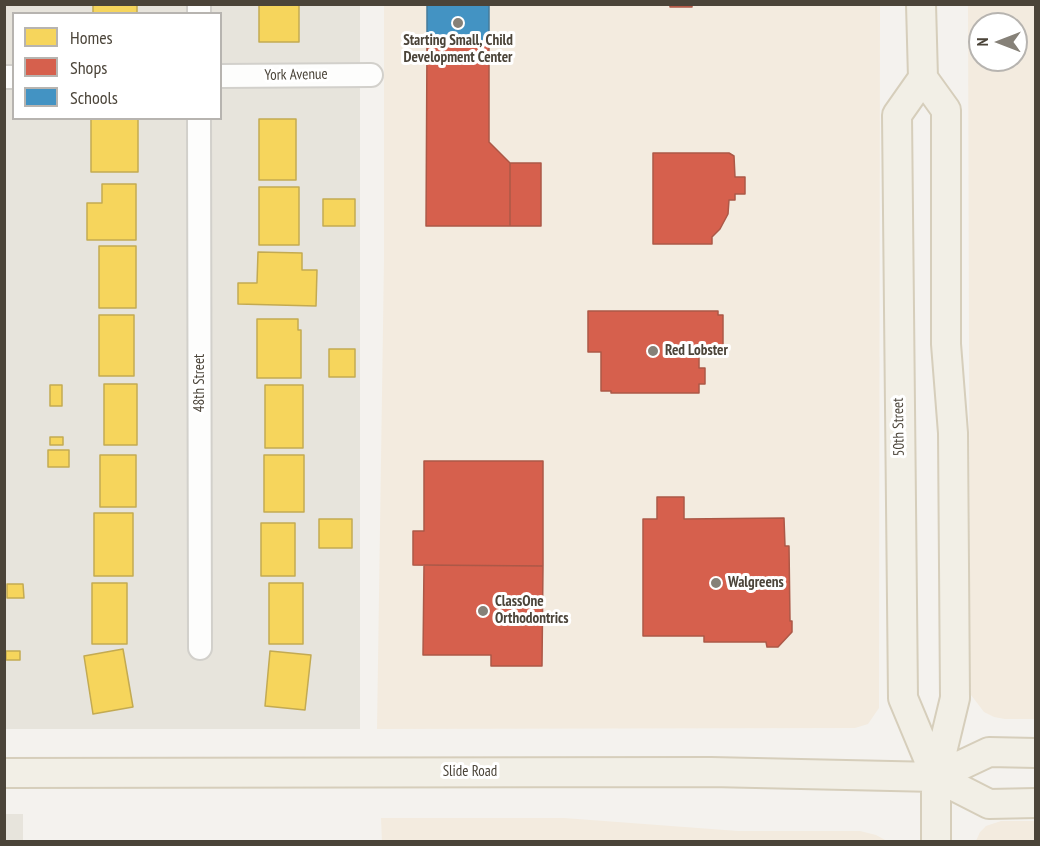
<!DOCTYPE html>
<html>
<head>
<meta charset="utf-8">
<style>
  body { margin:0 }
  #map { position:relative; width:1040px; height:846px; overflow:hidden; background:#f4f2ee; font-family:"PT Sans Narrow",sans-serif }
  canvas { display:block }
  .frame { position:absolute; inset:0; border:6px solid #4b4439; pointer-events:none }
  .legend { position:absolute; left:12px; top:12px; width:210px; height:108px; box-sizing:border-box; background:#fff; border:2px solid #b7b4b0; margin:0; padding:8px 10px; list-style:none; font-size:18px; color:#4b4439 }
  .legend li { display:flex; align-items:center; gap:12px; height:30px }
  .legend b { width:30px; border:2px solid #b7b4b0 }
  .north { position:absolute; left:968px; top:12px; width:60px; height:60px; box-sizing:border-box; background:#fff; border:2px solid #b7b4b0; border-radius:50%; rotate:270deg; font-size:16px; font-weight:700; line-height:24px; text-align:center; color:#4b4439 }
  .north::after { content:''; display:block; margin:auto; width:21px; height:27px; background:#868178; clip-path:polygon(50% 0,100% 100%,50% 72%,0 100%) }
</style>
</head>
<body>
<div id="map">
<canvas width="1040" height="846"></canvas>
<div class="frame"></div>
<ul class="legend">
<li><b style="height:16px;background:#f6d55c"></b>Homes</li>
<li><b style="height:16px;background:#d6604d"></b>Shops</li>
<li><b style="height:16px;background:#4393c3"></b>Schools</li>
</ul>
<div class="north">N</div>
</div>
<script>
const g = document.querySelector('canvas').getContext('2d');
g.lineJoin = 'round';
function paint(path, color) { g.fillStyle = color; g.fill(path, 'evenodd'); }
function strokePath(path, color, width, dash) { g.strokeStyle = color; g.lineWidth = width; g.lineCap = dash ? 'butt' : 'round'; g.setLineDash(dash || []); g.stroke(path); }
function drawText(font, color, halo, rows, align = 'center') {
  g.font = font + ' "PT Sans Narrow",sans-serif'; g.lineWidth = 6; g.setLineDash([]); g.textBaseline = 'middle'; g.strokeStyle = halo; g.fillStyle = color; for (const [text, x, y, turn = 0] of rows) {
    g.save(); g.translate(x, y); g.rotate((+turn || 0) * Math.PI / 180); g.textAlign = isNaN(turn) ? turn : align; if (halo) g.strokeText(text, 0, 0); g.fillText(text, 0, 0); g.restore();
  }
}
paint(new Path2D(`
  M4 5H360V729H5ZM14 14H220V118H14Z
  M4 814H23V841H5Z`), '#e7e4dc');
paint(new Path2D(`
  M384 5H880L879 708 868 724 855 728 377 729 384 260Z
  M968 5H1035V719H1005L994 717 984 712 971 695 970 684ZM980 24H1016V60H980Z
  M381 818H564L738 831H860L876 835 887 841 382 842Z
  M1001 821H1035V841H976L980 832 986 826Z`), '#f3ebdf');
const homes = new Path2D(`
  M93 4H137V14H93Z
  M259 4H299V42H259Z
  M91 119H138V172H91Z
  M259 119H296V180H259Z
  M102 184H136V240H87V203H102Z
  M259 187H299V245H259Z
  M323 199H355V226H323Z
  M99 246H136V308H99Z
  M258 252 302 253V270H317L316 306 238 304V283H257Z
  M99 315H134V376H99Z
  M257 319H298V330H301V378H257Z
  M329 349H355V377H329Z
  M104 384H137V445H104Z
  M50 385H62V406H50Z
  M265 385H303V448H265Z
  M50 437H63V445H50Z
  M48 450H69V467H48Z
  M100 455H136V507H100Z
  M264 455H304V512H264Z
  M94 513H133V576H94Z
  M319 519H352V548H319Z
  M261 523H295V576H261Z
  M92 583H127V644H92Z
  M269 583H303V644H269Z
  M7 584H23L24 598H7Z
  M123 649 133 707 93 714 84 656Z
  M6 651H20V660H6Z
  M270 651 311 655 305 710 265 706Z`);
paint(homes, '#f6d55c');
strokePath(homes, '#c3aa52', 1.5);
const shops = new Path2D(`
  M670 4H692V7H670Z
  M427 42 489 43V142L510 163V226H426Z
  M653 153H729L734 156 735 177H745V194H735V200H729L728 214 720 229 712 237V244H653Z
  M510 163H541V226H510Z
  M588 311H718V315H723V351H718V354H699V368H705V384H699V393H611V391H601V352H588Z
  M424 461H543V566L413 565V531H424Z
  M657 497H684V519L784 518 785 546H789L790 621H792V632L778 647H767L766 642H704V636H643V519H657Z
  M424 565 543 566 542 666H491V655H423Z`);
paint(shops, '#d6604d');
strokePath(shops, '#ac5847', 1.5);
const schools = new Path2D(`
  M427 4H489V43L427 42Z`);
paint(schools, '#4393c3');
strokePath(schools, '#457b9a', 1.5);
const minor = new Path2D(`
  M199 4V14
  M220 76 371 75
  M4 77H14
  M199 118 200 648`);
const major = new Path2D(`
  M921 4 923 78 946 110V344L953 433 955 698 936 777V842
  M923 78 897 115 903 698 936 777
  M4 773 711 772 936 777 989 804 1036 803
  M936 777 989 752 1036 753`);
strokePath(minor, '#d2d0cb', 26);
strokePath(major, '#d6cebb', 32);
strokePath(minor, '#fdfdfc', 22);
strokePath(major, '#f2efe6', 28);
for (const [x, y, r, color] of [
  [458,23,6,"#868178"],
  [653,351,6,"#868178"],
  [716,583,6,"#868178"],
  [483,611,6,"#868178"]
]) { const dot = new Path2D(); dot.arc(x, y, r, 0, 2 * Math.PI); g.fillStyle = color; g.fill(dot); strokePath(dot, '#fff', 2); }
drawText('bold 15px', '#4b4439', '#fff', [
  ["Starting Small, Child",458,41,"center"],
  ["Development Center",458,58,"center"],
  ["Red Lobster",665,351],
  ["Walgreens",728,583],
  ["ClassOne",495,602],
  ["Orthodontrics",495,619]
], 'left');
drawText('15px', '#4b4439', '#fff', [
  ["York Avenue",296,75,-1],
  ["48th Street",200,383,-90],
  ["50th Street",899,427,-91],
  ["Slide Road",470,772]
]);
</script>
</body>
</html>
